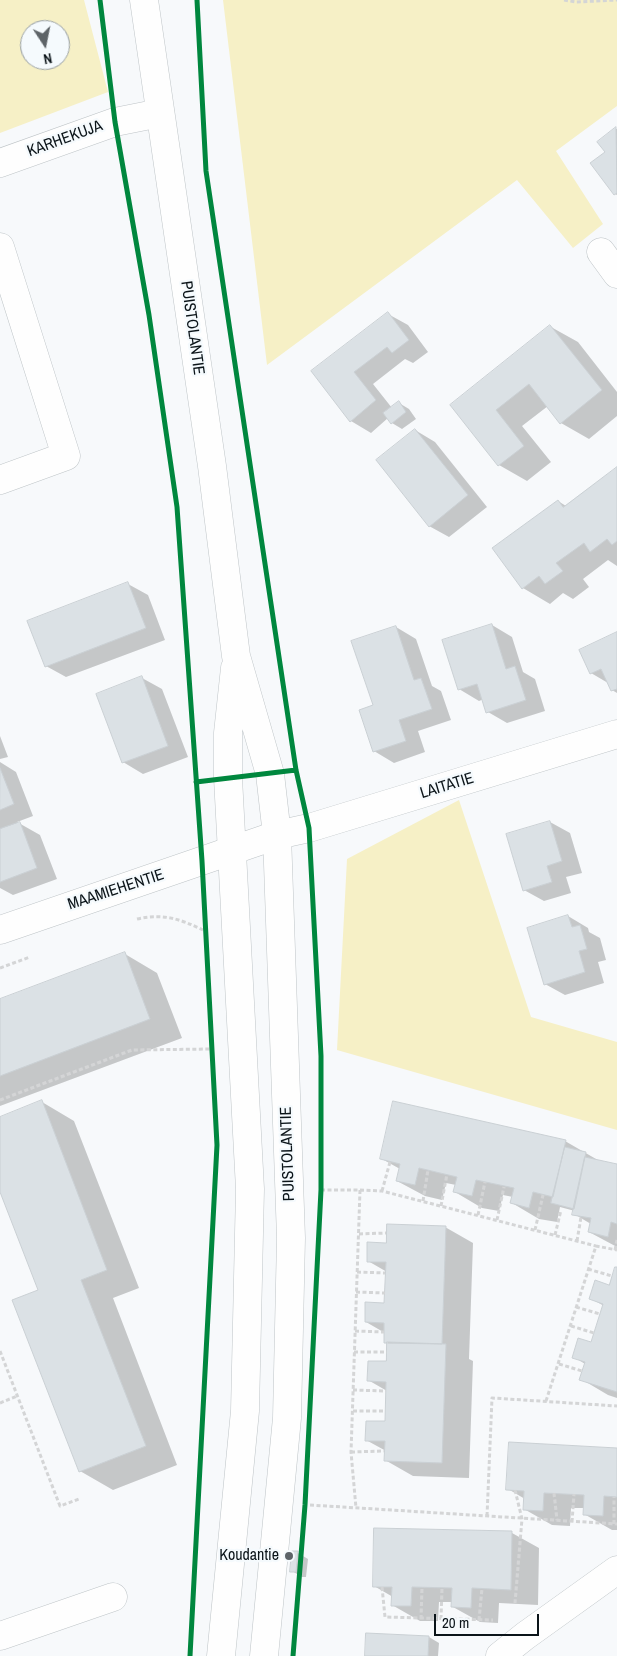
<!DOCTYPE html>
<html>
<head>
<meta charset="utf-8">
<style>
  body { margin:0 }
  #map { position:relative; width:617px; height:1656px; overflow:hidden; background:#f7f9fb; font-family:"Archivo Narrow",sans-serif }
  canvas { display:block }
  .north { position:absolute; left:20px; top:20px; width:50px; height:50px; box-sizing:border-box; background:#f5fafd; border:1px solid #979ea2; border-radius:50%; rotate:169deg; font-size:14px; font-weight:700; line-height:20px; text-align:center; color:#0b1419 }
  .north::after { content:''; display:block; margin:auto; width:18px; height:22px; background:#5e6468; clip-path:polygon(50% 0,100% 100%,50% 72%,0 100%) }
  .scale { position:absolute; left:434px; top:1614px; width:105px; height:22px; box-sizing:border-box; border:2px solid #0b1419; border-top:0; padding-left:6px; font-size:15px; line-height:18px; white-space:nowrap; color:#0b1419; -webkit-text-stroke:4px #f5fafd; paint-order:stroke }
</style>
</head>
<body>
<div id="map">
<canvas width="617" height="1656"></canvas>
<div class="north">N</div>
<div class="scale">20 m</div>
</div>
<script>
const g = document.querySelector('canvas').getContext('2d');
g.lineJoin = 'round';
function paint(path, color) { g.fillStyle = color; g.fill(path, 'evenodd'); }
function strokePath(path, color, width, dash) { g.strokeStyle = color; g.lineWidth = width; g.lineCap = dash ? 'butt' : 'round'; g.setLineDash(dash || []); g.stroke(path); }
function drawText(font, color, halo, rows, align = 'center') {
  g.font = font + ' "Archivo Narrow",sans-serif'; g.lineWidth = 4.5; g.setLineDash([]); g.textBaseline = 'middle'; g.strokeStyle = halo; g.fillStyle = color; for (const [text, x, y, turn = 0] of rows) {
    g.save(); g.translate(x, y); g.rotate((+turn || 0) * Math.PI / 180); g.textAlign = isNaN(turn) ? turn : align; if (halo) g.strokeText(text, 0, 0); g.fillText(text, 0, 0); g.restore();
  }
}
paint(new Path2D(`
  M0 0H84L108 92 0 133ZM30 30H60V60H30Z
  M223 0H617V106L556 151 603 224 573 248 517 180 267 365Z
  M459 800 531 1017 617 1042V1130L337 1050 347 859Z`), '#f6f0c6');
paint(new Path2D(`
  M616 129H617V195L615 194 606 152Z
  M388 314 408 325 428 352 413 363 405 359 373 384 392 408 399 403 409 409 416 419 402 429 392 423 388 418 371 433 351 421 313 371Z
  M551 327 578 342 617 392V416L589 439 561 423 548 406 522 426 551 462 527 481 499 465 451 405Z
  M415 430 435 442 487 507 449 537 429 526Z
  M617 468V566L608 560 583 579 589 587 573 599 563 593 550 604 523 588 558 501 566 506Z
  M128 584 148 595 165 640 66 677 46 666Z
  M492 625 512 637 523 672 535 679 545 711 507 723 488 712 484 699 479 701 459 689Z
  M396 627 416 639 432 686 441 691 451 720 418 731 425 752 394 763 374 751V706Z
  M617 634V693L612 690 608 683 591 673Z
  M142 678 162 689 188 757 143 774 123 762Z
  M0 736 8 757 0 759Z
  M0 762 16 772 33 816 17 822 40 835 57 879 13 895 0 888Z
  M550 822 570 833 582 873 566 877 571 893 544 901 524 890Z
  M568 916 588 928 589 932 600 938 606 960 598 962 604 983 565 995 545 984Z
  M125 954 157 973 182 1038 0 1106V1000Z
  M42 1102 74 1121 139 1288 113 1298 177 1465 113 1490 80 1471 40 1291 0 1188V1118Z
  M565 1141 596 1159V1161L617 1165V1247L589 1232 591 1224 574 1214 575 1211 560 1207 557 1222 539 1219 512 1203 513 1197 503 1195 499 1211 482 1208 455 1192 456 1185 446 1183 442 1200 425 1196 397 1181 400 1169 382 1159Z
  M445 1227 473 1243 469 1359 473 1361 469 1478 413 1476 385 1460 386 1451 366 1440 386 1423 387 1391 368 1380 387 1362 388 1344 385 1333 366 1322 386 1304 387 1272 368 1261 387 1244Z
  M617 1269V1398L608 1395 581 1379 585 1364 574 1357 592 1344 604 1306 590 1298 610 1286Z
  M617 1449V1530H612L584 1514 585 1508H571L570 1526 552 1525 524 1509 525 1499 508 1489Z
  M512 1533 539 1548 538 1605 499 1603 498 1623 480 1622 453 1607V1602H439L438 1621H420L392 1605 393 1597 374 1586Z
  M293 1552 298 1553 308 1559 306 1577H302L292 1571Z
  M429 1637 439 1643 438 1656H367Z`), '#0003');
const building = new Path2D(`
  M616 127 617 193 614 195 590 163 605 152 597 142Z
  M388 312 409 340 392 353 387 347 354 372 376 400 350 422 311 371Z
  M550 325 602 390 560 424 529 384 496 410 524 446 498 466 450 405Z
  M399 401 406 412 391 424 383 413Z
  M415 429 468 495 429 527 376 460Z
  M617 467V541L612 545 607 539 590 552 584 543 556 563 563 571 545 584 539 576 522 589 492 548 558 500 563 507Z
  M128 582 146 628 45 667 27 621Z
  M492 624 506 669 515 666 526 700 486 713 477 684 458 690 442 640Z
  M396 626 414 680 421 678 432 709 399 720 406 741 373 752 359 710 373 705 351 641Z
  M617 632V689L611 691 601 669 590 674 579 650Z
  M142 676 168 746 122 763 96 694Z
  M0 768 14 804 0 810Z
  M550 821 562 861 547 866 552 882 523 891 506 834Z
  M20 822 37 868 0 882V829Z
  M568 915 572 927 580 925 587 949 579 951 585 972 544 985 527 928Z
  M125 952 150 1019 0 1076V999Z
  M42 1100 107 1270 81 1280 146 1446 79 1472 12 1300 38 1290 0 1192V1117Z
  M393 1101 566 1140 553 1197 533 1192 529 1208 510 1203 514 1188 476 1180 472 1196 453 1192 457 1177 419 1168 415 1185 396 1181 400 1164 380 1159Z
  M565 1147 586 1152 574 1209 551 1203Z
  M585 1157 617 1164V1224L611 1222 608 1237 588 1232 591 1218 572 1215Z
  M387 1224 446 1226 442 1344 384 1343V1323L365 1322V1302L384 1303 386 1262H367V1242L386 1243Z
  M615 1267H617V1392L579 1380 585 1362 572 1358 578 1338 591 1342 603 1304 589 1299 595 1280 609 1285Z
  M387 1342 446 1344 442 1463 384 1461 385 1441H365L366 1421H385L386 1382 367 1381 368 1361H386Z
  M509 1442 617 1448V1497L604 1496 603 1516 583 1515 584 1495 544 1493 543 1511 523 1510 524 1491 506 1490Z
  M374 1528 512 1531 511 1590 472 1588 471 1608 451 1607 452 1588 412 1587 411 1606H391L392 1587H373Z
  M292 1551H298L296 1572H290Z
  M366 1633 429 1636 428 1656H365Z`);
paint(building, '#dbe1e5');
strokePath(building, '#cad0d4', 1);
const minor = new Path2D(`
  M0 163 115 122 160 113
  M0 247 66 456 0 480
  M601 252 617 274
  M0 930 277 835 309 828 617 734
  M0 1636 113 1597
  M500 1656 525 1636 617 1570`);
const major = new Path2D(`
  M144 0 212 466 236 656 270 774 277 835 291 1238 287 1418 264 1656
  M221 1656 245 1411 250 1189 228 778V733L235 668`);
strokePath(minor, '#bec4c7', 29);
strokePath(major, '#bec4c7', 29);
strokePath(new Path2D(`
  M564 0 576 2 617 0
  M137 919C163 913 180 919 203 930
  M0 968 30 957
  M0 1100 132 1050 211 1049
  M321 1190H360L351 1452 356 1508
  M360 1190 382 1191 596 1246
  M382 1191 390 1162
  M423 1201 428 1170
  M441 1206 447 1174
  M478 1215 485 1182
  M497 1220 504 1187
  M535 1230 543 1195
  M359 1234 386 1233
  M555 1235 561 1210
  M577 1241 581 1217
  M615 1250 617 1240
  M588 1269 612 1276
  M357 1272 385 1273
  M356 1292 385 1293
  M576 1307 600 1314
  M571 1326 594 1333
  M355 1331 384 1332
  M0 1351 60 1506 79 1499
  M354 1352H387
  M559 1364 582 1371
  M353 1390 386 1391
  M546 1401 596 1246 617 1250
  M0 1403 17 1396
  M353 1411H385
  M351 1452 384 1451
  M515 1490 522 1519 515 1603
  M554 1493 557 1520
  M310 1505 617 1524
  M487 1516 492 1398 617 1406
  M572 1522 574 1494
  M614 1524V1497
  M382 1587 385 1617 493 1620
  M421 1619 422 1587
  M441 1619 442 1588
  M479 1620 482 1588`), '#d4d5d6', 3, [4, 2.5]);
strokePath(minor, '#fefefe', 28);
strokePath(major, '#fefefe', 28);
strokePath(new Path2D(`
  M100 0 115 122 149 315 177 507 202 861 217 1145 190 1656
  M197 0 206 171 296 770 309 828 321 1056V1190L305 1505 293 1656
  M196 782 296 770`), '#00873e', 5);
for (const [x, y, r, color] of [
  [289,1556,5,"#5e6468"]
]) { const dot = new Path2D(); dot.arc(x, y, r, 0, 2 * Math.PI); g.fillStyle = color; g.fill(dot); strokePath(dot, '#f5fafd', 2); }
drawText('16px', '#0b1419', '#f5fafd', [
  ["KARHEKUJA",65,139,-20],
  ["PUISTOLANTIE",192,328,82],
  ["LAITATIE",447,786,-17],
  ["MAAMIEHENTIE",116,890,-18],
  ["PUISTOLANTIE",288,1154,-92]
]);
drawText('16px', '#0b1419', '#f5fafd', [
  ["Koudantie",279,1556]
], 'right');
</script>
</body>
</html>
